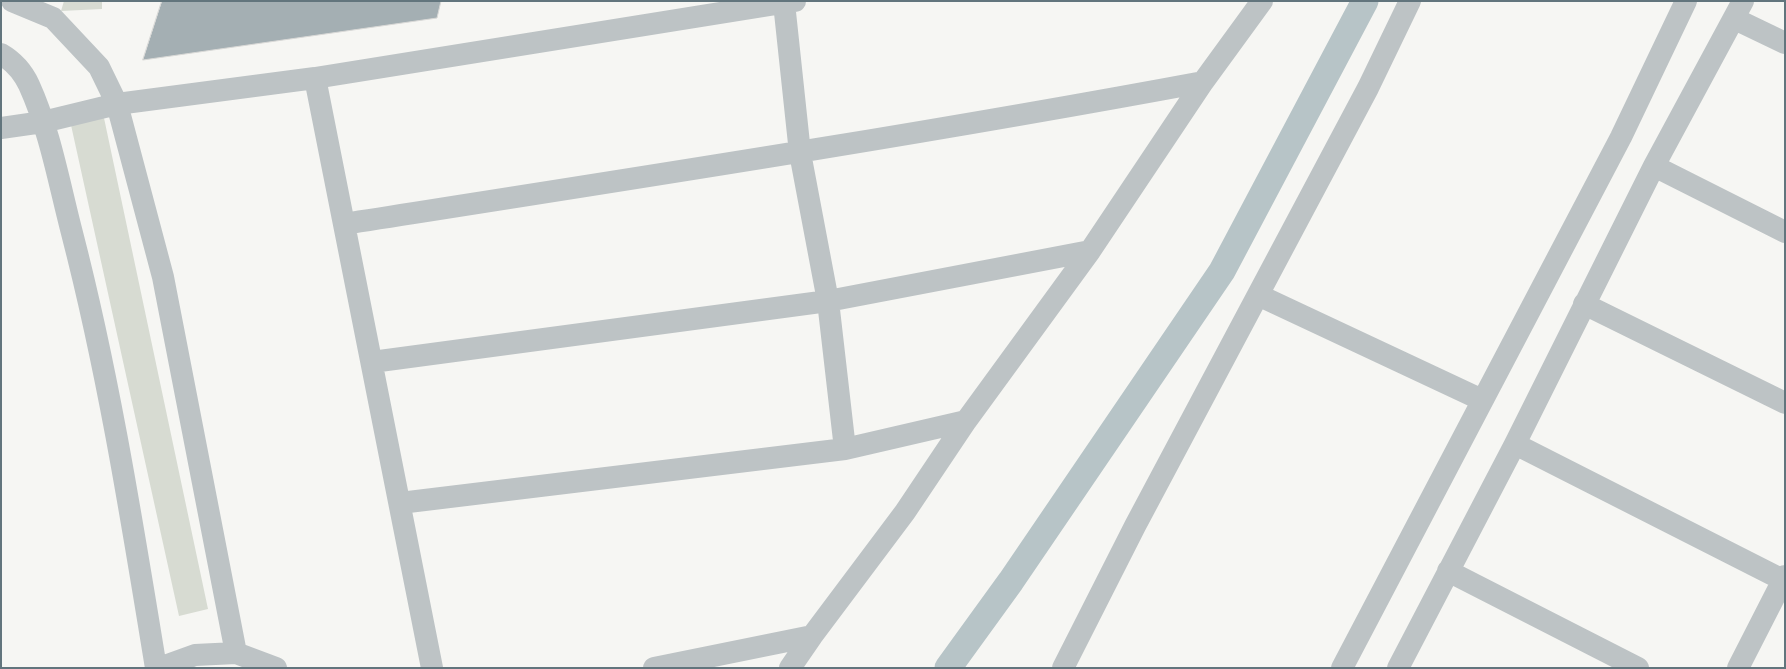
<!DOCTYPE html>
<html>
<head>
<meta charset="utf-8">
<style>
  body { margin:0 }
  #map { position:relative; width:1786px; height:669px; overflow:hidden; background:#f6f6f3; font-family:Lato,sans-serif }
  canvas { display:block }
  .frame { position:absolute; inset:0; border:2px solid #62757d; pointer-events:none }
</style>
</head>
<body>
<div id="map">
<canvas width="1786" height="669"></canvas>
<div class="frame"></div>
</div>
<script>
const g = document.querySelector('canvas').getContext('2d');
g.lineJoin = 'round';
function paint(path, color) { g.fillStyle = color; g.fill(path, 'evenodd'); }
function strokePath(path, color, width, dash) { g.strokeStyle = color; g.lineWidth = width; g.lineCap = dash ? 'butt' : 'round'; g.setLineDash(dash || []); g.stroke(path); }
paint(new Path2D(`
  M64 1H102V9L61 11Z
  M104 118 208 609 179 616 71 125Z`), '#d7dbd2');
strokePath(new Path2D(`
  M948 668 1011 581 1222 271 1365 1`), '#b7c4c7', 27);
const building = new Path2D(`
  M162 1H441L437 18 143 60Z`);
paint(building, '#a4afb3');
strokePath(building, '#d8d8d6', 1);
strokePath(new Path2D(`
  M12 1 53 18 99 67 117 104 163 277 236 653
  M784 3 800 153 828 301 845 449
  M1735 19 1785 43
  M1 54C13 61 23 72 29 85 50 131 59 183 72 233 109 376 132 522 156 668
  M315 78 432 668
  M1 128 43 122 117 104 315 78 795 1
  M1654 166 1785 232
  M344 224C631 179 918 135 1203 82
  M1258 295 1482 400
  M1584 304 1785 403
  M372 362 828 301 1090 251
  M1515 444 1783 580
  M400 503 845 449 966 421
  M1448 571 1638 668
  M159 668 195 655 236 653 276 668
  M654 668 812 636
  M790 668 812 636 905 512 966 421 1090 251 1203 82 1262 1
  M1063 668 1135 526 1368 88 1410 1
  M1342 668 1621 137 1686 1
  M1398 668 1515 444 1654 166 1743 1
  M1738 668 1785 576`), '#bdc3c5', 22);
</script>
</body>
</html>
